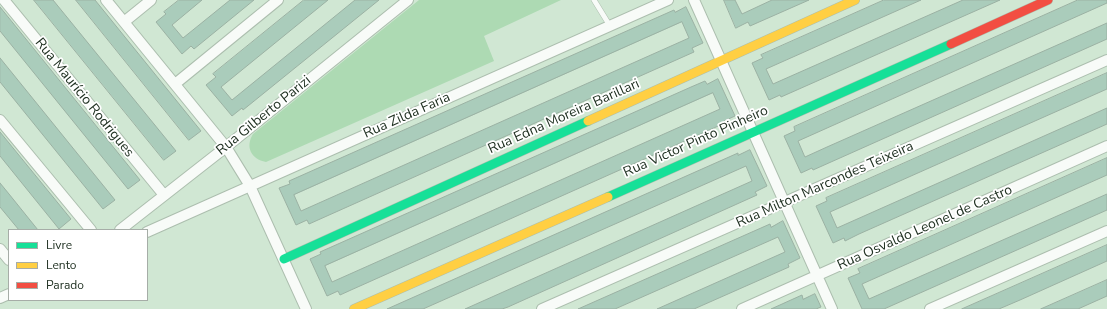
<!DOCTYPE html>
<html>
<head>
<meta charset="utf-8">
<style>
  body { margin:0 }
  #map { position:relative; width:1107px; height:309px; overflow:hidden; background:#d0e7d3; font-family:"Nunito Sans",sans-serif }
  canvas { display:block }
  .legend { position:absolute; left:8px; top:229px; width:140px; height:72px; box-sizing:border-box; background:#fff; border:1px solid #a6ada7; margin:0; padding:5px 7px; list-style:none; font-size:12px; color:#213223 }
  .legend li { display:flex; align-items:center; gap:8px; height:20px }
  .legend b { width:20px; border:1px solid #a6ada7 }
</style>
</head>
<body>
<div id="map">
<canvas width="1107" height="309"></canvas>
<ul class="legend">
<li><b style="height:5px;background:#16e098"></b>Livre</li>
<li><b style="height:5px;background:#ffcf43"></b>Lento</li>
<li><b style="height:5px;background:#f24e42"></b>Parado</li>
</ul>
</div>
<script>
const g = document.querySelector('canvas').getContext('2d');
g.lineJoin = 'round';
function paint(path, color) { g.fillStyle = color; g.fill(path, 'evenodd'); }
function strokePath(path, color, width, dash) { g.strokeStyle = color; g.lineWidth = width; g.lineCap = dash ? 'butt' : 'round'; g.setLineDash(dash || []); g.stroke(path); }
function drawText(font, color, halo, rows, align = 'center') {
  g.font = font + ' "Nunito Sans",sans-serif'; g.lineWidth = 3.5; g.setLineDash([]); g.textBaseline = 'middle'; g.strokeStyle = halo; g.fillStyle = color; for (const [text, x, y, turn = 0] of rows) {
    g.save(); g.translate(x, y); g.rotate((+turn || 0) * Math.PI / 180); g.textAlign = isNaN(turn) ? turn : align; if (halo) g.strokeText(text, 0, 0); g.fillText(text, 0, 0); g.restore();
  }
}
paint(new Path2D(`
  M419 0H561L484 36 494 61 266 162C251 159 245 147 253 134Z`), '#addab3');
const building = new Path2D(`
  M34 0H53L176 151 164 160Z
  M76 0H95L201 131 189 140Z
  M179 0H202L172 25 183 38 230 0H254L194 49 191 46 182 54 156 22 166 14 164 12Z
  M304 0H328L221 87 232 100 355 0H379L243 110 242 108 232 116 206 85 216 77 213 74Z
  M724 0H735L742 14 772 0H809L750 26 748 22 736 28Z
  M884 0H921L766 69 773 84 963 0H1000L781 97 780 95 769 100 752 63 763 58 761 55Z
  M1078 0H1107V3L798 141 804 155 805 157 827 147 1107 23V39L813 170 812 168 801 173 784 136 795 131 794 127Z
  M0 7 140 180 128 189 0 31Z
  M686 7 703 43 692 48 694 52 309 224 307 220 296 225 279 188 290 184 289 181 674 10 675 12ZM682 22 689 38 301 211 294 195Z
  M0 58 115 200 103 209 0 82Z
  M1107 73V89L830 212 837 228 1107 108V124L859 234 845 241 844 238 833 243 816 206 827 201 826 198Z
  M718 79 735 116 724 121 725 123 351 290 340 295 338 291 327 296 310 259 321 254 320 252 691 87 705 81 707 84ZM713 93 720 109 332 282 325 266Z
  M0 132 71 219 59 229 0 156Z
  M750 150 767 186 755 192 757 195 508 307 502 309H465L752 181 746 166 423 309H387L738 153V155Z
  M1107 158V175L862 284 869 299 1107 194V210L884 309H862L848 278 860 273 858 269Z
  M0 183 9 194 38 230H19L0 207Z
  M783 221 800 258 788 264 789 267 694 309H657L785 252 778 237 615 309H578L770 224 771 227Z
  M1107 245V261L1020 300 999 309H962Z
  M1107 280V296L1078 309H1041Z
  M815 294 821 307 816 309H771L802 295 803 299Z`);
paint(building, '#acb');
strokePath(building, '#9bb1a3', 1);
const lane = new Path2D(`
  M594 0 610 26`);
const street = new Path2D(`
  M4 0 164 195
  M106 0 226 147 250 186 306 309
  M694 0 832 309
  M124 22 151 0
  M175 84 278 0
  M0 120 91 230
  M120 230 226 147 408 0
  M147 232 668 0
  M0 249 9 260
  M0 298 9 294
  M542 309 1107 60
  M742 309 1107 146
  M930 309 1107 231`);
const fast = new Path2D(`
  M608 197 951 44
  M284 259 588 121`);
const slow = new Path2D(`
  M588 121 855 0
  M354 309 608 197`);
const jam = new Path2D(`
  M951 44 1048 0`);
strokePath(lane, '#acbeae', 6);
strokePath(street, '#acbeae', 12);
strokePath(fast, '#acbeae', 10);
strokePath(slow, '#acbeae', 10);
strokePath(jam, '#acbeae', 10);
strokePath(lane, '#f8fbf8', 5);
strokePath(street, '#f8fbf8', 10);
strokePath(fast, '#16e098', 9);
strokePath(slow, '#ffcf43', 9);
strokePath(jam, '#f24e42', 9);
drawText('14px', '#213223', '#fff', [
  ["Rua Maurício Rodrigues",84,98,51],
  ["Rua Gilberto Parizi",264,116,-39],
  ["Rua Zilda Faria",407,116,-24],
  ["Rua Edna Moreira Barillari",564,117,-24],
  ["Rua Victor Pinto Pinheiro",696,142,-24],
  ["Rua Milton Marcondes Teixeira",825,185,-24],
  ["Rua Osvaldo Leonel de Castro",925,228,-24]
]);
</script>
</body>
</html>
